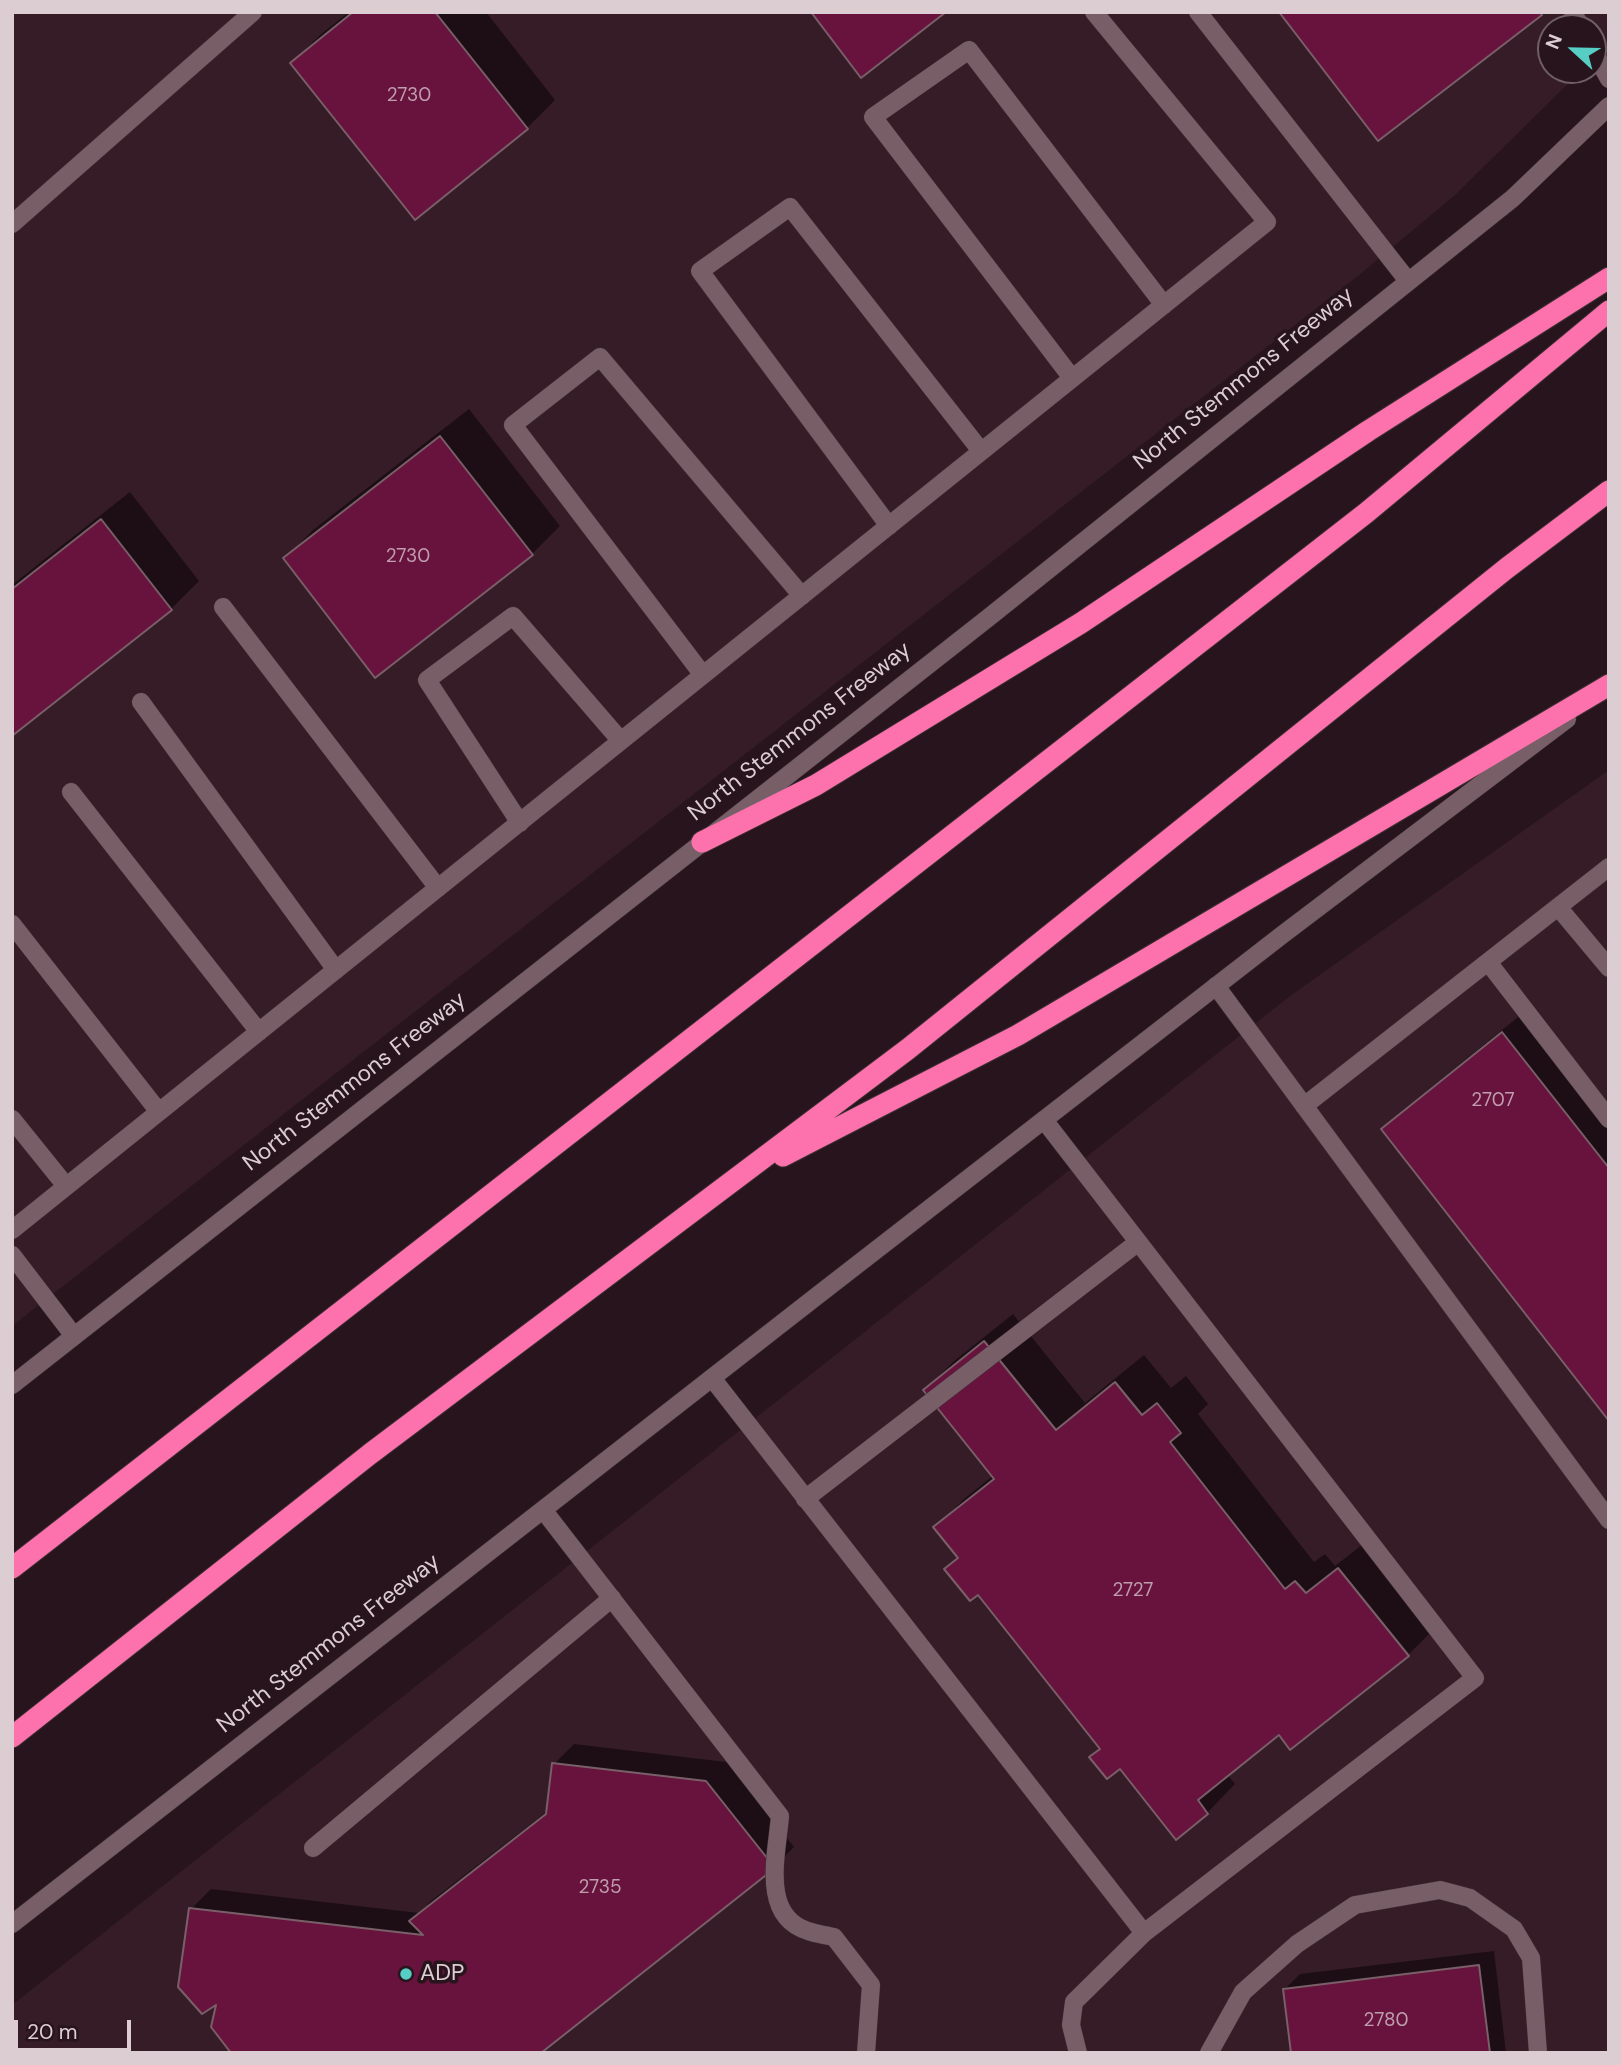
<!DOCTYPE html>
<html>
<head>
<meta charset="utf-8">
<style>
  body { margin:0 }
  #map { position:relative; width:1621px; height:2065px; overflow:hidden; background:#28141c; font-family:"DM Sans",sans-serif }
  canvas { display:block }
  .frame { position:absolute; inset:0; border:14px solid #dccdd2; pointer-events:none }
  .north { position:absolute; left:1537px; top:14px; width:70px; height:70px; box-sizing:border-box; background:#28141c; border:2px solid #705e65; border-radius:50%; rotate:292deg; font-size:19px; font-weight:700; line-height:28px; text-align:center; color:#dccdd2 }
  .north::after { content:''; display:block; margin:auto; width:24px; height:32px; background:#56cec4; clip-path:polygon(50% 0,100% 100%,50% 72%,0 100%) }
  .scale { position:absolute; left:14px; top:2020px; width:117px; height:32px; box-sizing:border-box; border:4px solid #dccdd2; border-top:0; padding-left:9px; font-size:21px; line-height:24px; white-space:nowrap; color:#dccdd2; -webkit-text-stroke:5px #28141c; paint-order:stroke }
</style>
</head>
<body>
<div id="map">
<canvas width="1621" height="2065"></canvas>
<div class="frame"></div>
<div class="north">N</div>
<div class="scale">20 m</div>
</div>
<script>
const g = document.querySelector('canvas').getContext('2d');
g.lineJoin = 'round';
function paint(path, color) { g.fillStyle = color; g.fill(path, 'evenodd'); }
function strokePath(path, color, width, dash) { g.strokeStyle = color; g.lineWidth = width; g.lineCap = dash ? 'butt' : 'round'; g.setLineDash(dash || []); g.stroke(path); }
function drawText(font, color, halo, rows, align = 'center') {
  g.font = font + ' "DM Sans",sans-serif'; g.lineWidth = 7; g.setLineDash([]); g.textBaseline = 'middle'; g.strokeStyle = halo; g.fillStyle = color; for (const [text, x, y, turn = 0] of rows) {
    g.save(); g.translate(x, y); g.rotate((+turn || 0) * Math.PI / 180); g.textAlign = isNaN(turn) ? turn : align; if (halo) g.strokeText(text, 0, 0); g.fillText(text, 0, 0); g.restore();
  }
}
paint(new Path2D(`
  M12 12H1609V43L1593 59V28H1551V70H1582L1454 196 1358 276 12 1326Z
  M1609 770V2053H12V2005L1290 996Z`), '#351c26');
paint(new Path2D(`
  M349 12H486L555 100 527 128 292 63 320 35Z
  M469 409 560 526 532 554 285 559 313 530Z
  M130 492 199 581 171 609 12 734V585Z
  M1523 1013 1609 1123V1418L1383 1130 1403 1110Z
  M1013 1314 1085 1403 1144 1355 1171 1388 1186 1376 1208 1404 1198 1414 1314 1562 1325 1554 1335 1566 1367 1541 1436 1627 1408 1655 1279 1733 1227 1774 1235 1784 1207 1813 1176 1837 1120 1766 1102 1748 979 1592 946 1569 959 1556 936 1527 964 1499 994 1475 925 1390 953 1362Z
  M574 1744 726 1762 794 1847 774 1867 219 2001 191 1909 211 1889 419 1913 431 1901 549 1810 554 1764Z
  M1494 1951 1506 2053H1292L1285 1989 1300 1974Z`), '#0007');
const building = new Path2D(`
  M353 12H435L528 129 415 220 290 63Z
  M811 12H946L861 78Z
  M1279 12H1540L1542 15 1378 141Z
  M440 436 533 555 375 678 283 558Z
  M101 519 172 610 12 736V589Z
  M1502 1032 1609 1168V1421L1381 1129Z
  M984 1341 1056 1430 1115 1382 1142 1415 1157 1403 1181 1433 1170 1442 1285 1589 1295 1581 1306 1593 1338 1568 1409 1656 1290 1750 1279 1735 1198 1800 1208 1814 1176 1840 1120 1769 1107 1779 1089 1757 1100 1749 978 1595 970 1601 944 1569 958 1558 933 1527 994 1479 923 1390Z
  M552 1763 706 1781 775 1868 541 2053H231L211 2027 216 2005 202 2014 178 1987 189 1908 423 1935 409 1921 546 1814Z
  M1479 1965 1490 2053H1291L1283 1989Z`);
paint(building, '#68133d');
strokePath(building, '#785f68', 2);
const service = new Path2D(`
  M1198 12 1408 281
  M1573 12 1581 28
  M1593 50 1609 79
  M12 224 253 12
  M1072 378 873 117 969 50 1164 305
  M889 526 700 271 790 207 981 451
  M223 607 438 888
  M703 675 513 425 600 357 802 596
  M141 702 336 970
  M71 792 259 1032
  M520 823 427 680 513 616 621 741
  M1558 907 1609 968
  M12 924 159 1112
  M1488 962 1609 1119
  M1216 986 1609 1520
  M1304 1106 1609 867
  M12 1119 66 1186
  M12 1230 1267 222 1094 12
  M12 1255 74 1336
  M712 1378 1144 1933 1475 1678 1044 1120
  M805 1499 1137 1243
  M544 1511 780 1816C777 1854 760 1916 808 1931 816 1934 826 1935 834 1937L871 1985 866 2053
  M313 1848 612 1598
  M1078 2053 1071 2025 1074 2002 1144 1933
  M1209 2053 1243 1992 1297 1944 1355 1905 1440 1890 1470 1898 1514 1929 1531 1958 1538 2053`);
const secondary = new Path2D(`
  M12 1385 988 618 1513 198 1609 106
  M12 1924 813 1299 1282 935 1567 719`);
const motorway = new Path2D(`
  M702 842 816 785 1081 623 1368 431 1609 278
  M783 1156 1018 1035 1609 685
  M12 1568 1366 513 1609 311
  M12 1737 370 1454 908 1049 1507 568 1609 491`);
strokePath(service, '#3d2f34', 19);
strokePath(secondary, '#3d2f34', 19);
strokePath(motorway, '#3d2f34', 23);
strokePath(service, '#785f67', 18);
strokePath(secondary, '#785f67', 18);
strokePath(motorway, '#fd72ac', 21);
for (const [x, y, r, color] of [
  [406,1974,7,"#56cec4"]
]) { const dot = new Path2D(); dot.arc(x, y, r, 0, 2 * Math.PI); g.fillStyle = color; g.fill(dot); strokePath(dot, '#28141c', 2.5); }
drawText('19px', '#bf9ead', null, [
  ["2730",409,96],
  ["2730",408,557],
  ["2707",1493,1101],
  ["2727",1133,1591],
  ["2735",600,1888],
  ["2780",1386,2021]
]);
drawText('23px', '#dccdd2', '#28141c', [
  ["North Stemmons Freeway",1244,379,-39],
  ["North Stemmons Freeway",800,732,-38],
  ["North Stemmons Freeway",355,1082,-38],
  ["North Stemmons Freeway",329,1644,-38]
]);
drawText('23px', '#dccdd2', '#28141c', [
  ["ADP",420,1974]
], 'left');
</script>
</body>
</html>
